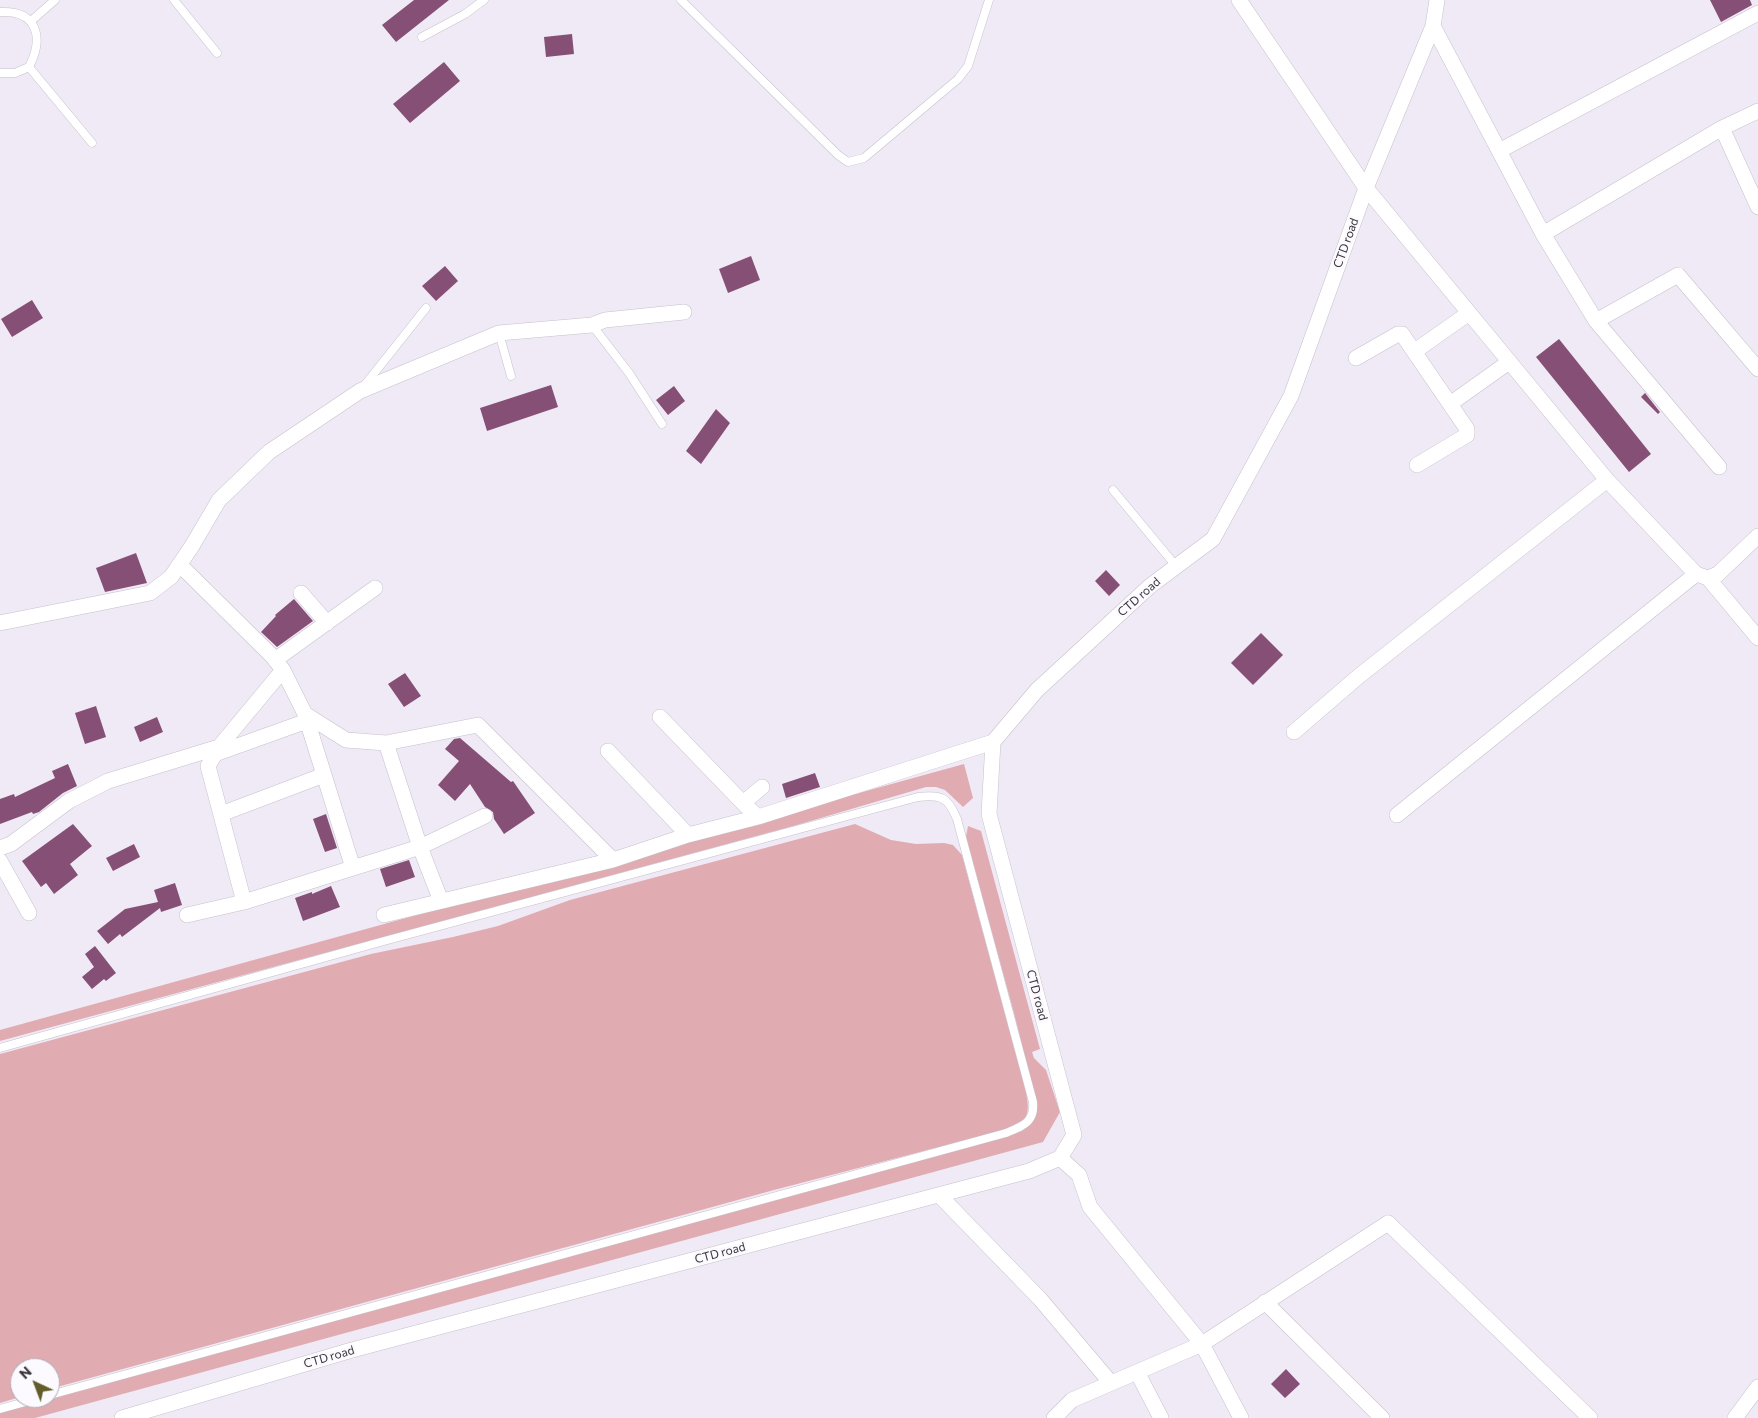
<!DOCTYPE html>
<html>
<head>
<meta charset="utf-8">
<style>
  body { margin:0 }
  #map { position:relative; width:1758px; height:1418px; overflow:hidden; background:#efeaf5; font-family:Commissioner,sans-serif }
  canvas { display:block }
  .north { position:absolute; left:10px; top:1358px; width:50px; height:50px; box-sizing:border-box; background:#fcf9ff; border:1px solid #aeabb1; border-radius:50%; rotate:317deg; font-size:14px; font-weight:700; line-height:20px; text-align:center; color:#39373b }
  .north::after { content:''; display:block; margin:auto; width:18px; height:22px; background:#625d29; clip-path:polygon(50% 0,100% 100%,50% 72%,0 100%) }
</style>
</head>
<body>
<div id="map">
<canvas width="1758" height="1418"></canvas>
<div class="north">N</div>
</div>
<script>
const g = document.querySelector('canvas').getContext('2d');
g.lineJoin = 'round';
function paint(path, color) { g.fillStyle = color; g.fill(path, 'evenodd'); }
function strokePath(path, color, width, dash) { g.strokeStyle = color; g.lineWidth = width; g.lineCap = dash ? 'butt' : 'round'; g.setLineDash(dash || []); g.stroke(path); }
function drawText(font, color, halo, rows, align = 'center') {
  g.font = font + ' Commissioner,sans-serif'; g.lineWidth = 5; g.setLineDash([]); g.textBaseline = 'middle'; g.strokeStyle = halo; g.fillStyle = color; for (const [text, x, y, turn = 0] of rows) {
    g.save(); g.translate(x, y); g.rotate((+turn || 0) * Math.PI / 180); g.textAlign = isNaN(turn) ? turn : align; if (halo) g.strokeText(text, 0, 0); g.fillText(text, 0, 0); g.restore();
  }
}
paint(new Path2D(`
  M964 764 973 798 963 807 945 790 936 787H926L797 825 0 1041V1030Z
  M855 824 891 840 916 844 944 843 953 845 962 855 1026 1092C1030 1114 1029 1120 1008 1129L774 1190 50 1389V1368H20V1397L0 1403V1054L371 954 453 937 498 926 570 900Z
  M968 826 981 831 1040 1049 1032 1052 1034 1058 1046 1070 1060 1112 1043 1142 35 1418H0V1412L1022 1131C1033 1122 1038 1116 1036 1102L1015 1017 966 837Z`), '#e1abb2');
paint(new Path2D(`
  M414 0H449L396 42 382 25Z
  M1710 0H1750L1752 5 1721 22Z
  M572 34 574 54 546 57 544 37Z
  M444 62 460 81 410 123 393 104Z
  M751 256 760 280 728 293 719 269Z
  M445 266 458 281 436 301 422 286Z
  M32 300 43 318 12 337 1 319Z
  M1559 339 1651 454 1629 472 1536 357Z
  M551 385 558 407 487 431 480 408Z
  M674 386 685 401 668 415 656 400Z
  M1645 393 1660 412 1658 414 1641 397Z
  M716 409 730 423 701 464 686 451Z
  M136 553 147 583 105 592 96 568Z
  M1106 570 1120 585 1109 596 1095 581Z
  M294 599 313 621 277 647 261 632 276 616 275 615Z
  M1261 633 1283 655 1253 685 1231 663Z
  M405 673 421 696 404 707 388 684Z
  M96 706 106 737 85 744 75 713Z
  M157 717 163 732 140 742 134 727Z
  M460 738 511 782 513 781 535 813 504 834 494 819 493 812 485 807 470 784 455 801 438 785 459 761 445 749 454 739Z
  M68 764 77 786 63 793 39 812 33 814 32 812 0 824V799L14 794 15 797 55 778 52 771Z
  M815 773 820 787 786 798 782 784Z
  M326 814 337 848 325 852 313 819Z
  M73 824 92 846 70 864 78 875 54 894 46 883 41 887 22 861Z
  M134 844 140 857 113 871 106 858Z
  M409 860 415 877 386 887 380 869Z
  M175 883 182 905 161 912 160 908 122 937 120 934 108 944 97 931 125 909 158 902 154 890Z
  M331 886 340 907 303 921 295 898 312 892V894Z
  M95 946 116 973 106 981 104 979 92 989 82 977 94 967 85 954Z
  M1286 1369 1300 1384 1285 1398 1271 1384Z`), '#865076');
const lane = new Path2D(`
  M174 0 217 53
  M681 0 838 155 848 162 864 158 958 79 968 66 989 0
  M0 12C38 10 44 38 29 67L15 73H0
  M31 21 55 0
  M422 37 465 14 484 0
  M29 67 92 143
  M592 325 629 373 662 424
  M499 333 511 376
  M364 386 426 308
  M1113 490 1176 566
  M0 1048 384 941 918 797C941 794 948 797 957 819L1033 1102C1035 1122 1023 1126 1006 1133L50 1395
  M0 1409 40 1398`);
const street = new Path2D(`
  M1239 0 1366 188 1607 480 1696 574 1708 578 1758 638
  M1433 26 1543 234 1596 321 1719 467
  M1722 128 1758 207
  M1499 151 1758 13
  M1543 234 1722 128 1758 111
  M1596 321 1678 275 1758 369
  M1415 351 1469 313
  M1356 358 1398 334H1402L1467 429V435L1417 465
  M1450 404 1509 362
  M180 565 273 657 283 670
  M1708 578 1718 574 1758 536
  M301 593 327 623
  M0 623 150 593 171 577 192 546 219 500 269 452 360 391 499 333 592 325 605 320 684 312
  M275 660 375 588
  M305 714 353 868
  M660 717 743 803 758 817
  M1294 732 1359 676 1607 480
  M386 743 420 847 441 901
  M608 751 688 835
  M215 754 307 721
  M743 803 762 787
  M221 814 324 775
  M1397 815 1696 574
  M0 848 11 844 69 801 108 781 219 747
  M0 861 29 913
  M244 902 208 766 219 747 283 670 305 714 346 740 386 743 478 725 613 860 688 835 758 817 993 742
  M187 915 244 902 420 847 485 816
  M384 915 613 860
  M1060 1158 1079 1175 1090 1207 1202 1344 1241 1418
  M939 1195 1040 1299 1111 1383
  M1265 1302 1382 1418
  M1137 1372 1161 1418
  M122 1418 352 1350 1029 1171 1060 1158 1074 1135 989 814 993 742 1037 690 1150 586 1213 539 1291 396 1366 188 1433 26 1437 0
  M1054 1418 1072 1400 1202 1344 1388 1223 1590 1418
  M1735 1418 1758 1387`);
strokePath(lane, '#c6c1cb', 9);
strokePath(street, '#c6c1cb', 16);
strokePath(lane, '#fff', 8);
strokePath(street, '#fff', 15);
drawText('12px', '#39373b', '#fcf9ff', [
  ["CTD road",1346,243,-70],
  ["CTD road",1139,597,-41],
  ["CTD road",1037,995,75],
  ["CTD road",720,1253,-15],
  ["CTD road",329,1357,-16]
]);
</script>
</body>
</html>
